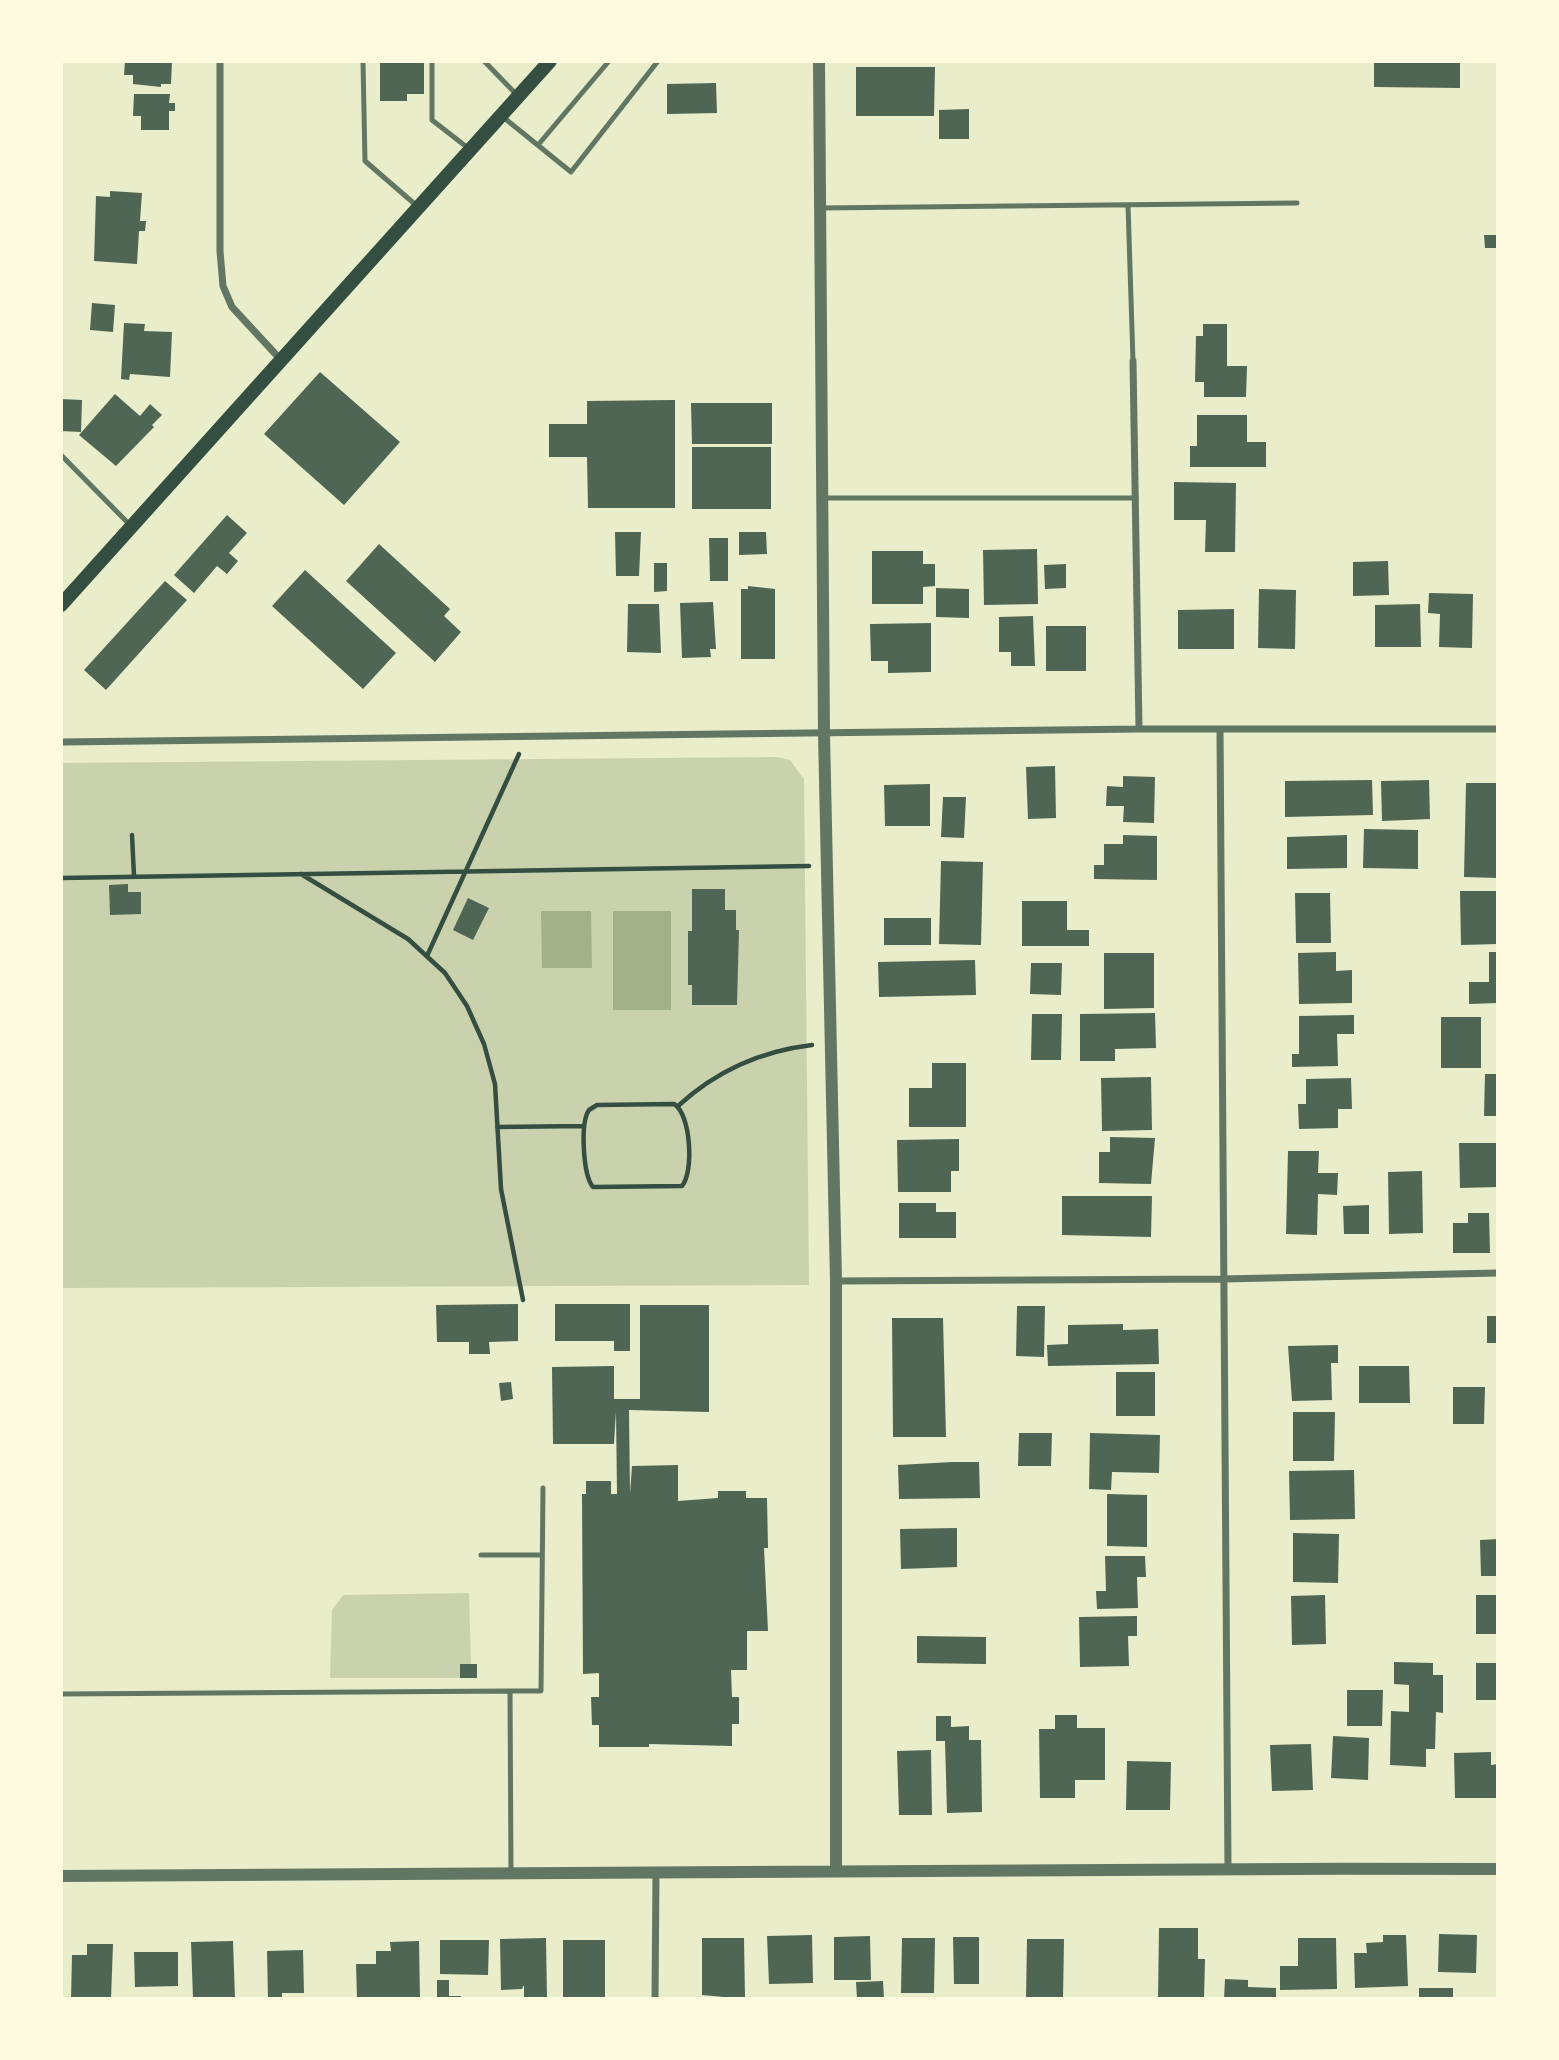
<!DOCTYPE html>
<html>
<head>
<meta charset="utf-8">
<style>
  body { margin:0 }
  #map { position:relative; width:1559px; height:2060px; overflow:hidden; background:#e9edc9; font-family:Mulish,sans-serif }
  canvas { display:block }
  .frame { position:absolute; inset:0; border:63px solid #fefae0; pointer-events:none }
</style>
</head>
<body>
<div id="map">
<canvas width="1559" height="2060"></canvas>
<div class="frame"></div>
</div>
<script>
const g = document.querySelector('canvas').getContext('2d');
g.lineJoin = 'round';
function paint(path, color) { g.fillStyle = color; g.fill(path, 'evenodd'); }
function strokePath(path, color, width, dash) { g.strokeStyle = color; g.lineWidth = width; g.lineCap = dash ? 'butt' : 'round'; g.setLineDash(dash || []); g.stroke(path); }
paint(new Path2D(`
  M777 757 790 760 804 779 809 1285 61 1288V763Z
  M469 1593 471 1664 460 1678H330L332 1610 343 1595Z`), '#cad2ad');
paint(new Path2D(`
  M541 911H591L592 968H542Z
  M613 911H671V1010H613Z`), '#a3b18a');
paint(new Path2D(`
  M125 61H172L171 84H161V87L133 84V75H124Z
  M380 61H424V94H407V101H380Z
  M1374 61H1460V88L1374 87Z
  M856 67H935L934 116H856Z
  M716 83 717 113 667 114V84Z
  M134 94H170L169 103H175V111H169V130H141V116H133Z
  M969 109V139H939V110Z
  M110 191 142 193 140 221H146L145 231H139L137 264 94 261 96 196 110 197Z
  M1484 235H1498V248H1485Z
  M92 303 115 305 113 332 90 330Z
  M124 323 145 324 144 331 172 332 170 377 130 374 129 380 121 379Z
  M1203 324H1227V366H1247L1246 397H1204V382H1195L1196 336H1203Z
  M320 372 400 442 344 505 264 434Z
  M115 394 140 416 150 404 162 415 152 425 154 427 116 466 79 435Z
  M61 399 82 400 81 432 61 431Z
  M675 400V508H588L587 457H549V424H587V401Z
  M691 403H772V444H692Z
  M1197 415H1247V442H1266V467H1190V446H1197Z
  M692 447H771V509H692Z
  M1174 482 1236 483 1235 552H1205L1206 520H1174Z
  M227 515 247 533 229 553 238 561 227 574 217 566 194 593 174 575Z
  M615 532H641L639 576H616Z
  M739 532H766L767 554 739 555Z
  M709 538H728V581H710Z
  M379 544 450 609 444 616 461 632 435 662 346 581Z
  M1037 549 1038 604 984 605 983 550Z
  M872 551H923V564H935V586L923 587V604H872Z
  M1388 561 1389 595 1353 596V562Z
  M654 563H667V591L654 592Z
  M1066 564V588L1045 589 1044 565Z
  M305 570 396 653 363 689 272 606Z
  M165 581 187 600 106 690 84 670Z
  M748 586 775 589V659H741V589H748Z
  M936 588 969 589V618L936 617Z
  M1259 589 1296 590 1295 649 1258 648Z
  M1429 593 1473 594 1472 648 1439 647 1440 614 1428 613Z
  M713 602 716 649H710L711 657 682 658 680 603Z
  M628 604H659L661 653 627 652Z
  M1420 604 1421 647H1375V605Z
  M1234 609V649H1178V610Z
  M1033 616 1035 666H1011V652H999V617Z
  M931 623V672L888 673V661H871L870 624Z
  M1046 626H1086V671H1046Z
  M1055 766 1056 818 1028 819 1026 767Z
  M1123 776 1155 777 1154 823 1123 822 1124 806H1106L1107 786 1123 787Z
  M1372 780 1373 815 1285 817V781Z
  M1429 780 1430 819 1382 821 1381 781Z
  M1466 783H1498V878L1464 877Z
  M930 784V826H885L884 785Z
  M943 797H966L964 838 941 837Z
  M1364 829 1418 830V869L1363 868Z
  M1123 835 1157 836V880L1094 879V865H1104V844H1123Z
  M1347 835V868L1287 869V837Z
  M941 861 983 862 981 945 939 944Z
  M128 884V892H141V914L110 915 109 885Z
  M692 889H725V910H736V930H739L737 1005H692V985H688V931H692Z
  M1460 891H1498V944L1461 945Z
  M1295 893H1330L1331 943H1296Z
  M468 898 489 908 473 940 453 930Z
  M1022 901H1067V930H1089V946H1022Z
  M884 918H931V945H884Z
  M1336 952V971L1352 970V1003L1299 1004 1298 953Z
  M1489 952H1498V1003L1469 1004V982H1489Z
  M1104 953H1154V1008L1104 1009Z
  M975 960 976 995 879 997 878 962Z
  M1031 963H1062L1061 995 1030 994Z
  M1155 1013 1156 1048 1115 1049V1061H1080V1014Z
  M1032 1014H1062L1061 1060H1031Z
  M1354 1015V1034H1337L1338 1066 1292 1067V1054H1299V1016Z
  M1441 1017H1481V1068H1441Z
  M932 1063H966V1127H909V1088H932Z
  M1485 1074H1498V1116H1484Z
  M1151 1077 1152 1130 1102 1131 1101 1078Z
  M1351 1078 1352 1109H1338V1128L1299 1129 1298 1104H1306V1079Z
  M1110 1137 1155 1138 1151 1184 1099 1183V1152H1110Z
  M959 1139V1171H951V1192H898L897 1140Z
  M1459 1143H1498V1187L1460 1188Z
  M1288 1151H1319L1318 1173H1338L1337 1195 1318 1194 1317 1235 1286 1234Z
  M1422 1171 1423 1233 1389 1234 1388 1172Z
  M1062 1196H1152L1151 1237 1062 1235Z
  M899 1203H936V1212H956V1238H899Z
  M1369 1205V1234H1344L1343 1206Z
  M1468 1213H1489L1490 1253H1453V1223H1468Z
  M518 1304V1341L489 1342 490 1354H469V1342H437L436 1305Z
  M555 1304H630V1351H614V1341H555Z
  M640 1305H709V1412L629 1410 630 1493 632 1466 678 1465V1501L718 1498V1491H746V1498H767L768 1548H764L768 1631H747V1670H731L732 1697H739V1724H732V1746L649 1744V1747H599V1725H592L591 1697H599V1673L583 1674 582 1494H586V1481H611V1494H617L616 1411 614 1444H553L552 1367 614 1366V1399H640Z
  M1017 1306H1045L1044 1357 1016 1356Z
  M1487 1316H1498V1343H1487Z
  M892 1318H943L946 1437H893Z
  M1123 1324V1330L1158 1329 1159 1364 1048 1366 1047 1345 1068 1344V1325Z
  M1338 1345V1363H1331L1332 1400 1292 1401 1288 1346Z
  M1359 1366H1409L1410 1403H1359Z
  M1116 1372H1155V1416H1116Z
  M511 1382 513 1399 501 1401 499 1383Z
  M1453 1387H1485L1484 1424H1453Z
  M1293 1412H1335L1334 1461H1293Z
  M1019 1433H1052L1051 1466H1018Z
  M1090 1433 1160 1435 1159 1473 1112 1472 1111 1490 1089 1489Z
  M952 1462H979L980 1498 899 1499 898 1465Z
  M1354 1470 1355 1519 1290 1520 1289 1471Z
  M1107 1494 1147 1495V1547L1107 1546Z
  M957 1528V1567L901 1569 900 1529Z
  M1293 1533 1339 1534 1338 1583 1293 1582Z
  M1498 1539V1576H1481L1480 1540Z
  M1105 1556H1145L1146 1577H1137L1138 1608 1097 1609 1096 1591H1106Z
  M1325 1595 1326 1644 1292 1645 1291 1596Z
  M1476 1595H1498V1634H1476Z
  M1137 1616V1636H1128L1129 1666 1080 1667 1079 1617Z
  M917 1636 986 1637V1664L917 1663Z
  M1394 1662 1433 1663V1675H1443V1713L1436 1712 1435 1749H1426V1767L1390 1765 1391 1711 1409 1712V1685L1394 1684Z
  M1476 1663H1498V1700H1476Z
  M460 1664H477V1678H460Z
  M1347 1690H1383L1382 1726H1347Z
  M1055 1715H1077V1728H1105V1780H1075V1798H1040L1039 1729H1055Z
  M936 1716H951V1727L969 1726V1740H981L982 1812 947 1813 945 1741H936Z
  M1333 1736 1369 1738 1368 1780 1331 1778Z
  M1311 1744 1313 1790 1272 1791 1270 1745Z
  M931 1750 932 1815H899L897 1751Z
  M1491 1752V1765L1498 1764V1798H1455L1454 1753Z
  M1127 1761 1171 1762 1170 1810H1126Z
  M1159 1928H1198V1959H1205L1204 1999H1158Z
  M1439 1934 1477 1935 1476 1973 1438 1972Z
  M812 1935 813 1983 769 1984 767 1936Z
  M1383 1935H1406L1408 1986 1355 1988 1354 1953H1367L1366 1943 1383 1942Z
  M870 1936 871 1980H834V1937Z
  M953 1937H979V1984H954Z
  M546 1938 547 1999H524V1985L522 1989 501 1990 500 1939Z
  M702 1938H744L745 1999 702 1995Z
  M902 1938H935L934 1993H901Z
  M1298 1938H1336L1337 1989 1280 1990V1966H1298Z
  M1027 1939H1064L1063 1999H1026Z
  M440 1940H489L488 1975 440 1974Z
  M563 1940H605V1999H563Z
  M233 1941 235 1999H193L191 1942Z
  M419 1941 420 1999H357L356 1964H376V1951H391L390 1942Z
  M87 1944H113L111 1999H71L72 1955H87Z
  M303 1950 304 1993H282V1999H268L267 1951Z
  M134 1952H178V1986L135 1987Z
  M1225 1979 1248 1980V1987L1276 1988V1999H1224Z
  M437 1980H449V1996H461V1999H437Z
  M883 1981 884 1999H857L856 1982Z
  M1419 1988H1453V1999H1419Z`), '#4f6655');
strokePath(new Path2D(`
  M132 835 134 876
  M301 874 408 939 445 973 467 1006 484 1044 495 1084 501 1189 523 1300
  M61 878 809 866
  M427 956 519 754
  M674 1104C691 1114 694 1172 682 1186L593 1187C583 1175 580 1123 589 1110L597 1105Z
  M678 1106C716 1071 761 1051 812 1045
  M497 1127 583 1126`), '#344e41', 4.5);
strokePath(new Path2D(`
  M363 61 365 161 417 206
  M432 61V120L468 148
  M484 61 516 94
  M503 117 571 172 658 61
  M538 145 609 61
  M1128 205 1133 361
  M820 208 1297 203
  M61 455 129 524
  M822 498H1136
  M481 1555H542
  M510 1691H541L543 1488
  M61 1694 510 1691 511 1872`), '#617663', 5);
strokePath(new Path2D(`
  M220 61V251L223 286 232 307 281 360
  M1133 361 1139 729
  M1220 729 1228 1868
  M61 742 1139 729H1498
  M836 1281 1223 1279 1498 1273
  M655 1999 656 1874`), '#617663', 7);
strokePath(new Path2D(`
  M819 61 824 734 836 1281V1869
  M61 1876C540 1875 1019 1867 1498 1869`), '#617663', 12);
strokePath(new Path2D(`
  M61 605 550 61`), '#344e41', 14);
</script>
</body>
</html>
